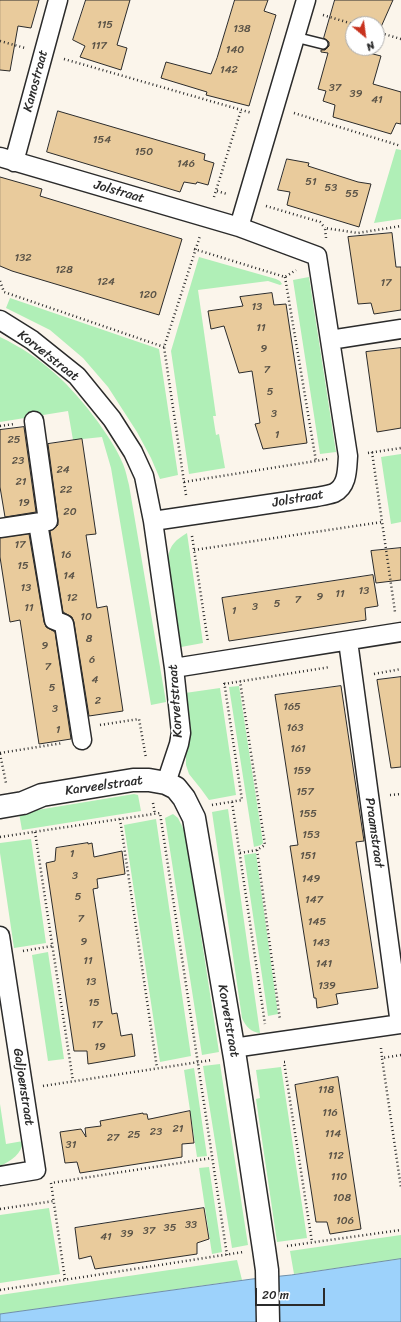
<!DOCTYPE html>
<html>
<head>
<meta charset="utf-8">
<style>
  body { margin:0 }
  #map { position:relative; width:401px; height:1322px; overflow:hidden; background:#fbf5eb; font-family:Sriracha,sans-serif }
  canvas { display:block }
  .north { position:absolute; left:345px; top:16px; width:40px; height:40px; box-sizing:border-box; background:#fff; border:1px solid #aaa; border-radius:50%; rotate:151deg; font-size:11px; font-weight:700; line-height:16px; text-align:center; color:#2b2b2b }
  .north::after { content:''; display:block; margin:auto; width:14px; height:18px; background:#c8321e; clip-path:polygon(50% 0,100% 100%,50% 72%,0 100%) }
  .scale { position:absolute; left:255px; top:1288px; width:70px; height:18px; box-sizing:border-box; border:2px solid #2b2b2b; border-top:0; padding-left:5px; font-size:12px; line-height:14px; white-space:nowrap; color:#2b2b2b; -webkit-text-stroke:3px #fff; paint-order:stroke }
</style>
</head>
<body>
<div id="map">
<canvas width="401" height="1322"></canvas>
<div class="north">N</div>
<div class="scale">20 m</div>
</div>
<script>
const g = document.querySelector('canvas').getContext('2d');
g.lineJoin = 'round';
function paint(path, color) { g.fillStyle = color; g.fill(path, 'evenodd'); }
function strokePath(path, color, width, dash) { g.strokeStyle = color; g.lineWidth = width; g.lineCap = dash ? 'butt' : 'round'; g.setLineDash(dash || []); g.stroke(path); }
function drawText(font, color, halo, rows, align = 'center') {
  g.font = font + ' Sriracha,sans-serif'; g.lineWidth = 4; g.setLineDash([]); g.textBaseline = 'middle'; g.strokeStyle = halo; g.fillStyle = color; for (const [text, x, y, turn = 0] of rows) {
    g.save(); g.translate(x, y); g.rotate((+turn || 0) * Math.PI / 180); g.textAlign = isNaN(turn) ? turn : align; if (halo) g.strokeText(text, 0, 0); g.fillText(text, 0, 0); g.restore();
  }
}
paint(new Path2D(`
  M396 149 401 150V219L374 223Z
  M199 257 276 279 280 281 282 284 280 285 268 281 198 290 216 416H213L216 435 219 434 225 468 189 474 171 351Z
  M309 277 336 452 320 454 293 280Z
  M10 298 159 349 178 475 160 479 151 458 137 432 108 387 83 358 50 330 6 308Z
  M0 337C42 357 71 385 98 422 107 435 117 449 123 464 126 471 127 478 129 485L166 702 151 705 111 468 102 437 73 440 68 411 0 422Z
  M401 454V522L391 524 381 457Z
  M187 533 203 643 181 647 168 558C170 544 176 540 187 533Z
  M239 686 263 843 261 845 254 847 229 687Z
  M220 688 236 795 209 800 201 789 189 774 186 765V755L191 731 185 693Z
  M134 794 138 795 141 811 22 830 19 813Z
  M228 809 260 1033C251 1032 246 1027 242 1018L212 812Z
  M173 814 178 818 185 832 219 1052 202 1055 165 818Z
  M156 819 191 1056 160 1062 124 825Z
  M31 839 46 943 14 948 0 853V843Z
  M256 853 278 1014 268 1016 244 855Z
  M48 952 64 1059 48 1061 32 955Z
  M220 1064 248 1245 232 1248 203 1066Z
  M281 1067 307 1238 277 1242 256 1099 260 1098 256 1070Z
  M194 1068 207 1156 197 1157 184 1070Z
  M0 1104 6 1144 23 1141C22 1154 11 1161 0 1166Z
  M209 1167 222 1252 212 1254 199 1168Z
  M49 1208 60 1274 0 1283V1215Z
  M401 1235V1259L294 1274 290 1251Z
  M237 1260 242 1280 0 1314V1295Z`), '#b0efb7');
const water = new Path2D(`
  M401 1259V1322H0V1314L252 1279 291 1275Z`);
paint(water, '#9dd2fb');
strokePath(water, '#6f8fa8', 1);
const building = new Path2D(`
  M0 0H39L31 28 18 26 10 71 0 70Z
  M86 0H130L117 45 127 48 121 70 80 57 85 46 73 40Z
  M235 0H268L264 11 276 15 249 106 206 95 207 92 161 78 166 62 211 74 217 58Z
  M335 0H393L377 36V24H353V48H372L369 53 381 56 373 84 401 92V124L396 123 391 134 333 117 335 105 323 101 326 91 318 89 328 53 321 52V50H325L329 46V42L324 38Z
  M58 111 205 154 204 160 214 163 208 185 197 182 196 184 184 182 180 192 47 152Z
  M287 159 309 163 308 166 358 182 371 184 359 227 287 205 290 192 278 190Z
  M0 177 42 189 40 196 182 239 159 315 12 271 0 266Z
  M392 233 396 267H401V310L374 314 371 303 358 304 348 237Z
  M272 293 274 305 286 304 307 443 263 449 255 424 260 423 252 371 239 373 224 326 211 329 208 311 243 306 240 297Z
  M401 348V428L377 432 366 352Z
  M24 427 36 512 5 517 0 487V430Z
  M82 439 96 534 86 535 97 608 107 606 123 711 89 716 74 622 72 617 63 612 50 531 54 529 58 525V520L48 444Z
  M29 534 44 622 46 627 55 632 71 739 39 744 20 620 10 622 0 557V538Z
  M401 548V580L376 583 371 551Z
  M373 575 378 606 365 608 366 620 229 641 222 598Z
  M401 677V767L391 768 377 680Z
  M341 686 364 841 356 842 378 988 336 994 338 1004 317 1008 316 998H314L290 846 298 845 275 695Z
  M88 843V844L92 843 94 857 122 851 125 874 97 879 98 888 93 889 112 1014 117 1013 121 1036 132 1034 135 1056 88 1064 87 1051H74L46 863 55 861 56 848Z
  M338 1077 361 1229 330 1234 327 1222H316L295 1085Z
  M190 1111 194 1143 182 1144V1157L80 1173 77 1162 65 1163 60 1132 81 1129 86 1137 85 1128 101 1126 100 1121 143 1113V1114H147L148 1119Z
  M204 1208 209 1239 197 1243V1254L95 1269 91 1256 79 1259 75 1228Z`);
paint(building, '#e9cb9c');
strokePath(building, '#2b2b2b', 1);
const lane = new Path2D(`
  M295 37 323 44`);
const street = new Path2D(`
  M0 157 239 227 317 256 348 456C347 469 348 486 334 493 328 495 321 496 316 497L153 521
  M14 162 58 0
  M239 227 306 0
  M0 320 32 340 77 376 112 419 133 452 144 476 153 521 174 668 181 733 179 744 166 783
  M330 340 401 329
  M38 523 54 620 64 624 82 740
  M0 528 48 521 34 421
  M348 641 400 1024
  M174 668 401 632
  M0 936 36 1170 0 1176
  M233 1048 401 1024`);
const secondary = new Path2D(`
  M0 807 23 803 42 795 133 780H149L166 783 176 788 184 798 194 818 235 1058 264 1249 267 1270 268 1322`);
strokePath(lane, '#2b2b2b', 12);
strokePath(street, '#2b2b2b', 21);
strokePath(secondary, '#2b2b2b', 25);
strokePath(new Path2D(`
  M323 15 353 24
  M377 32 401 39
  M0 41 25 48
  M64 59 252 113
  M294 113 401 146
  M217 191 227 194
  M214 197 241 110
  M266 206 320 222 325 228
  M326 238 325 228 358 233 401 226
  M194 249 285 277 296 270
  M285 277 316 461
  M0 281 4 292 164 347
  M0 426 14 424
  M372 452 395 612
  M368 453 401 448
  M184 482 328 459
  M186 495 164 347 200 236
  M192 536 208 642
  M194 550 382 522
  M374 674 401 669
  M224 684 330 667
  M100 725 139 719 146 758
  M0 753 63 743
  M0 754 6 783
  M390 795 401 794
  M232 802 265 1024
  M153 803 155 814
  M212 805 242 800 224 681
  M120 819 157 1068
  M35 832 73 1081
  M0 837 160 813 227 1255
  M257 850 280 1020
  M240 853 257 850 265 845 240 681
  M23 951 52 946
  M381 1048 382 1058
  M401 1055 382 1058 401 1188
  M285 1062H284L312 1242
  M43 1086 212 1060
  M0 1209 54 1201
  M287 1246 401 1230
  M65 1279 51 1183 212 1158
  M0 1290 243 1252`), '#2b2b2b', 2.5, [1, 3]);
strokePath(lane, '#fff', 9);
strokePath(street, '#fff', 18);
strokePath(secondary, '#fff', 22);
drawText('11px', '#5a5347', null, [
  ["115",105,25],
  ["138",242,29],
  ["117",99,46],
  ["140",235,50],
  ["142",229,70],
  ["37",335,88],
  ["39",356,94],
  ["41",377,100],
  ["154",102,140],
  ["150",144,152],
  ["146",186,164],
  ["51",311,182],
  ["53",331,188],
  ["55",352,194],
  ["132",23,258],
  ["128",64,270],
  ["124",106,282],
  ["17",386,283],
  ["120",148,295],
  ["13",257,307],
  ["11",261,328],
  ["9",264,349],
  ["7",267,370],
  ["5",270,392],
  ["3",274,414],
  ["1",277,435],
  ["25",14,440],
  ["23",18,461],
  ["24",63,470],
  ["21",21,482],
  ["22",66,490],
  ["19",24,503],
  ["20",70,512],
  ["17",20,545],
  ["16",66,555],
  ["15",23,566],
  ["14",69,576],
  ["13",26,588],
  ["13",364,591],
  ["11",340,594],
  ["9",320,597],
  ["12",72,598],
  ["7",298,600],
  ["5",277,604],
  ["3",255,607],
  ["11",29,608],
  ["1",234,611],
  ["10",86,617],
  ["8",89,639],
  ["9",45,646],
  ["6",92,660],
  ["7",48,667],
  ["4",95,680],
  ["5",52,688],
  ["2",98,701],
  ["165",292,707],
  ["3",55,709],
  ["163",295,728],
  ["1",58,730],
  ["161",298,749],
  ["159",302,771],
  ["157",305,792],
  ["155",308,814],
  ["153",311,835],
  ["1",72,854],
  ["151",308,856],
  ["3",75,876],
  ["149",311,879],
  ["5",78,897],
  ["147",314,900],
  ["7",81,919],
  ["145",317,922],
  ["9",84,942],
  ["143",321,943],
  ["11",88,961],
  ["141",324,964],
  ["13",91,982],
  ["139",327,986],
  ["15",94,1003],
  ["17",97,1025],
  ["19",100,1047],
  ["118",326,1090],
  ["116",330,1113],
  ["21",178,1129],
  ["23",156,1132],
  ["114",333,1134],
  ["25",134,1135],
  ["27",113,1138],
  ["31",71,1145],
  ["112",336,1156],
  ["110",339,1177],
  ["108",342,1198],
  ["106",345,1221],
  ["33",191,1225],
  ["35",170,1228],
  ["37",149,1231],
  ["39",127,1234],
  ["41",106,1237]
]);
drawText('13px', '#2b2b2b', '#fff', [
  ["Kanostraat",36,81,-75],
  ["Jolstraat",119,192,16],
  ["Korvetstraat",48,356,38],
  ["Jolstraat",298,499,-10],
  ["Korvetstraat",176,701,-94],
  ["Karveelstraat",104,786,-8],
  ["Praamstraat",374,833,82],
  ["Korvetstraat",228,1021,80],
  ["Galjoenstraat",23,1087,81]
]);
</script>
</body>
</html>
